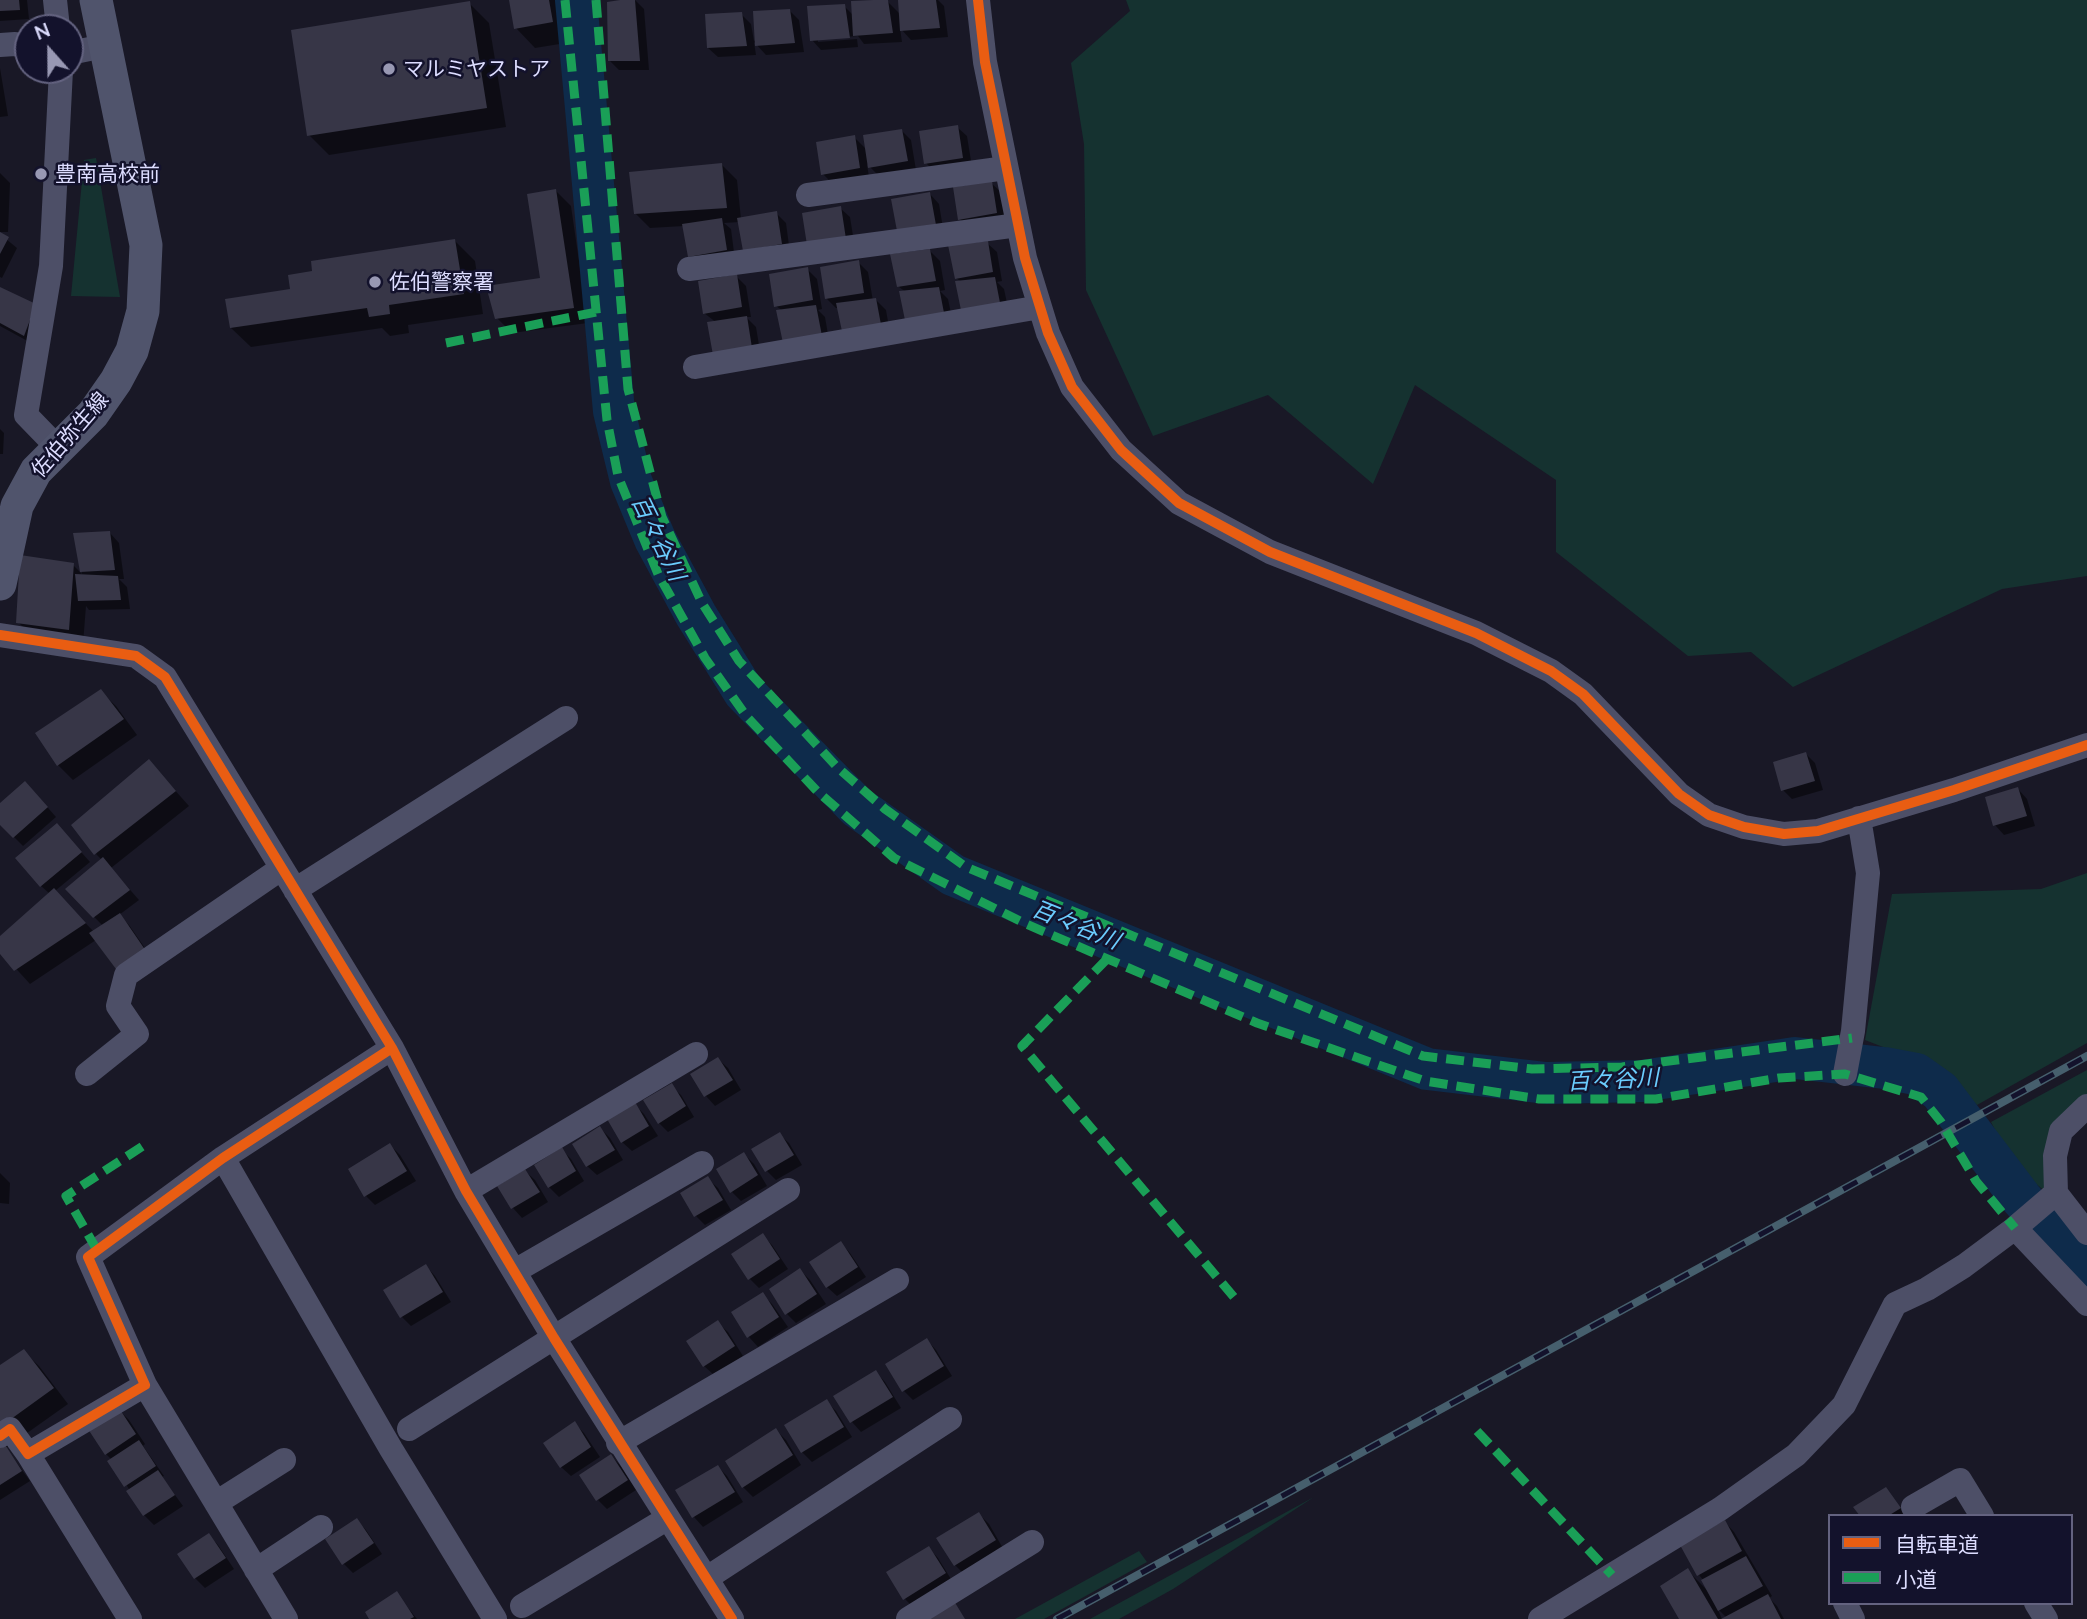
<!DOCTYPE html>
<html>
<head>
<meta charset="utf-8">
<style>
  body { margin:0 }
  #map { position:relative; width:2087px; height:1619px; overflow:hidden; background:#191826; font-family:Lato,"Noto Sans JP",sans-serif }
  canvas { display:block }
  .legend { position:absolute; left:1828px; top:1514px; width:245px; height:91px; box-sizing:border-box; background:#13122c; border:2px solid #646380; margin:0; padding:9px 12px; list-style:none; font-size:21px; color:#ddf }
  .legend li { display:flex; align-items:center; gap:14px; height:35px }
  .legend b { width:35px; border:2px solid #646380 }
  .north { position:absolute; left:14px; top:14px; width:70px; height:70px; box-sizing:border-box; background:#13122c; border:2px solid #646380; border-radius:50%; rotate:339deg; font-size:19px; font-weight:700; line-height:28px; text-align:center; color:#ddf }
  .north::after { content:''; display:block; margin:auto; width:24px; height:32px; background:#9898b3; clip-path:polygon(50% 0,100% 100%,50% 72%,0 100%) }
</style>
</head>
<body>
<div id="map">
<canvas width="2087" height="1619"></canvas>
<ul class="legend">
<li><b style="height:9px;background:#e95d12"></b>自転車道</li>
<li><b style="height:9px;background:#1a9f57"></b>小道</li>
</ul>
<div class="north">N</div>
</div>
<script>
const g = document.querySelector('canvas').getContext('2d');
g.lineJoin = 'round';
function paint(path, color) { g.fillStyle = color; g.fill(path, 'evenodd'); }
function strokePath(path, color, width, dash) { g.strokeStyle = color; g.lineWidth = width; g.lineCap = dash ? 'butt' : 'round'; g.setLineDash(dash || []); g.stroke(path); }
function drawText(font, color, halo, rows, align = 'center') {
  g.font = font + ' Lato,"Noto Sans JP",sans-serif'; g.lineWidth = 5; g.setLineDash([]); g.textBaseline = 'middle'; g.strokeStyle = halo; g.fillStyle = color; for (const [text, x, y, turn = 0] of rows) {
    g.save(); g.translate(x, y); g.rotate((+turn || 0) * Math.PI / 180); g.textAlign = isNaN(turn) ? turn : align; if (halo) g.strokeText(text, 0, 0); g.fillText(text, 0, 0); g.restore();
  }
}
paint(new Path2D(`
  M1126 0H2087V576L2002 589 1793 687 1751 652 1688 656 1556 552V480L1415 385 1373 484 1268 395 1153 436 1086 290 1084 144 1071 63 1130 11Z
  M96 158 120 297 71 296 84 160Z
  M2087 873V1043L1977 1105 1937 1068 1865 1040 1892 894 2041 889Z
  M2087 1070V1097L2050 1127 2051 1165 2046 1192 2013 1165 1991 1122Z
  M1314 1497 1173 1589 1119 1619H1090Z
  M1139 1551 1147 1562 1044 1619H1015Z`), '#153230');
paint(new Path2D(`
  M0 0H27L29 19 0 21Z
  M511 0H565L572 42 535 48 516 28Z
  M635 0 644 9 649 70H619L610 61Z
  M899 0H938L944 6 948 37 911 40 900 28 902 42 864 44 858 36 818 39V42L857 39 858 47 821 50 812 40 844 6 853 15 887 1 900 14Z
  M469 3 489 23 506 127 329 155 309 135Z
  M790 11 799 20 804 52 766 55 754 42 756 55 718 57 708 48 741 14 751 24 754 41Z
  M0 68 8 116 0 117Z
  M957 127 967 136 972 167 936 173 926 163Z
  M902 131 911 140 916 170 880 177 867 164 869 177 833 184 823 174 854 137 867 150Z
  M722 165 737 180 741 219 776 213 786 223 790 253 740 222 724 223 731 229 735 260 689 256 684 226 650 228 635 213Z
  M0 173 10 183 8 232H0Z
  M991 183 1001 192 1006 223 970 229 960 219Z
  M556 191 571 206 588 323 512 333 497 318 542 280Z
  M930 194 939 204 944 234 908 240Z
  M840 208 850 217 855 248 818 254Z
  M0 234 17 248 2 278 0 277Z
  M455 241 475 261 483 314 408 325 409 333 390 336 382 328 251 347 231 328 292 291Z
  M987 243 997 252 1002 281 997 282 1004 289 1010 317 956 278Z
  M930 251 940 261 945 290 940 291 948 299 954 328 899 287Z
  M858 262 868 272 873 301 876 300 886 310 891 339 839 308H836L827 299Z
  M807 269 817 279 822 309 818 310 825 317 830 346 776 306Z
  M736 276 746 286 751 317H746L756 327 761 357 704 313Z
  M0 289 35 306 33 344 0 326Z
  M0 429 4 433 3 454H0Z
  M110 533 119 543 124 579H119L127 587 130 609 89 610 86 606 83 644 33 637 18 622 73 565 82 574 75 535Z
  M101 692 116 706 137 735 73 780 58 765 37 734Z
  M1806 754 1815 763 1823 790 1792 799 1783 790Z
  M149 761 189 806 111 868 139 900 119 915 129 925 156 964 96 940 30 984 0 951V938L50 894 41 886 66 835 90 862 55 891 94 932 103 926 67 889 102 860 96 854Z
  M2018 789 2027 799 2035 826 2004 835 1995 825Z
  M35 793 56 817 23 846 0 823V806Z
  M718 1059 728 1068 741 1090 715 1106 706 1096 693 1075Z
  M671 1086 681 1095 694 1117 668 1132 659 1123Z
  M635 1105 644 1114 658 1136 632 1151 622 1142Z
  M600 1128 610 1138 623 1160 597 1175 587 1166Z
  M779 1134 789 1143 802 1165 776 1180 767 1171Z
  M390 1145 400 1155 416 1181 375 1205 366 1196Z
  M562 1150 571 1159 584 1181 559 1197 549 1187Z
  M744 1154 754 1164 767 1186 741 1201 732 1192Z
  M525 1171 535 1180 548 1202 522 1218 513 1208 499 1186Z
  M0 1173 10 1183 9 1204 0 1203Z
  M708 1179 718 1188 731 1210 705 1225 696 1216Z
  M762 1235 772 1245 788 1269 759 1288 749 1278Z
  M841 1243 850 1253 866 1277 837 1296 827 1287Z
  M426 1266 435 1276 451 1302 411 1326 401 1316Z
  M800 1270 810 1280 826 1304 796 1323 787 1314 771 1290Z
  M762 1294 772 1304 788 1327 758 1347 749 1337 733 1313Z
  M718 1323 728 1332 743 1356 714 1375 704 1366Z
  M927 1340 936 1350 952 1376 913 1400 903 1390Z
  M24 1352 39 1366 68 1404 6 1448 30 1481 0 1500V1367Z
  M876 1372 885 1382 901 1408 861 1432 852 1422 836 1396Z
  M827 1402 836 1411 852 1437 812 1462 802 1452Z
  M119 1410 129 1420 145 1444 143 1446 164 1476 162 1477 183 1506 154 1525 144 1515 112 1460 106 1454Z
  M574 1423 584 1433 600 1457 571 1476 561 1467Z
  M776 1430 786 1440 801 1465 753 1497 743 1487Z
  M611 1456 621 1466 636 1490 607 1509 598 1500Z
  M718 1467 727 1476 743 1502 703 1527 694 1517Z
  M1885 1489 1907 1516H1862Z
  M979 1514 989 1524 1004 1550 964 1574 955 1565Z
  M357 1520 366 1530 382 1554 353 1573 343 1563Z
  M1725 1522 1734 1532 1772 1596 1769 1598 1777 1606 1784 1619H1725L1727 1618 1717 1608 1722 1619H1681L1687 1570 1708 1591 1704 1581 1699 1575Z
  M209 1535 218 1545 234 1569 205 1588 195 1578 180 1554Z
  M929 1548 938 1558 954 1584 914 1608 905 1599Z
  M396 1593 417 1619H371Z`), '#0007');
strokePath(new Path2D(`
  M576 0 614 411 631 481 655 539 696 615 744 692 857 807 953 875 1427 1069 1546 1083 1642 1081 1795 1058 1884 1068 1916 1074 1940 1091 2021 1198 2087 1273`), '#0e2b4b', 42);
paint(new Path2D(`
  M0 0H19L20 10 0 11Z
  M509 0H549L553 22 514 29Z
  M620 0H635L640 61H608L607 2Z
  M873 0H888L893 33 853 36 851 1Z
  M898 0H936L940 28 900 31Z
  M470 1 487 108 307 136 291 30Z
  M845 4 850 38 810 41 807 6Z
  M790 9 795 43 755 46 753 11Z
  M742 12 747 46 707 48 705 14Z
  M958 125 963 158 924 164 919 131Z
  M902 129 908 161 868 168 863 135Z
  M855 135 860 168 821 175 816 142Z
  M722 163 727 208 634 214 629 172Z
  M992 181 997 213 958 220 953 187Z
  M556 189 574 308 495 319 486 286 540 278 527 194Z
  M930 192 936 225 897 231 891 199Z
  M841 206 846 239 807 245 802 213Z
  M777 211 782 244 743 251 737 218Z
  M722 218 727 250 688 257 682 224Z
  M0 232 9 237 0 254Z
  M455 239 464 294 389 305 390 314 369 317 367 308 230 328 225 299 290 289 288 275 312 271 311 261Z
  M988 241 993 272 955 279 948 245Z
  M930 249 936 281 897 287 890 254Z
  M859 260 864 293 825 299 820 267Z
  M808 267 813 300 774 307 769 274Z
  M737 274 742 307 703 314 698 281Z
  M995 277 1001 308 962 315 955 281Z
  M0 287 36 304 24 336 0 323Z
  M939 287 945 318 906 325 899 291Z
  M876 298 882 330 843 336 836 303Z
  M816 305 822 336 783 343 776 310Z
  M747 316 752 348 713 355 707 322Z
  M110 531 115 570 80 572 73 533Z
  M20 555 74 563 69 630 16 623Z
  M75 574 118 576 121 600 78 601Z
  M101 689 124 719 57 766 35 733Z
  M1806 752 1815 781 1781 791 1773 762Z
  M149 759 176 791 94 855 71 825Z
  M25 781 48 807 13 838 0 825V803Z
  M2018 787 2027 816 1993 826 1985 797Z
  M57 823 82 852 40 887 15 858Z
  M103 857 130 890 93 918 65 889Z
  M54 888 86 923 14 971 0 954V936Z
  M120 913 148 954 119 973 89 933Z
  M718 1057 733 1080 704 1097 690 1074Z
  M672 1083 686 1106 658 1124 643 1100Z
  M635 1102 649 1126 621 1143 607 1119Z
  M600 1126 615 1150 586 1167 572 1144Z
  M780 1132 794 1155 765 1172 751 1149Z
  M390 1143 407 1171 364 1197 348 1169Z
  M562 1147 576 1171 548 1188 534 1165Z
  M744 1152 758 1175 730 1193 716 1169Z
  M525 1169 540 1192 511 1209 497 1186Z
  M708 1176 723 1200 694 1217 680 1193Z
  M763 1233 780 1259 748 1280 731 1254Z
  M841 1241 858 1267 826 1288 809 1262Z
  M426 1264 443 1292 400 1318 383 1290Z
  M800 1268 817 1294 785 1315 769 1289Z
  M763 1292 779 1317 747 1338 731 1312Z
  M718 1320 735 1346 703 1367 686 1341Z
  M927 1338 944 1366 902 1392 885 1364Z
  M24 1349 54 1388 0 1427V1365Z
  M876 1370 893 1397 850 1423 833 1396Z
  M827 1399 844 1427 801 1453 784 1425Z
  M119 1408 136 1434 105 1455 88 1429Z
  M575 1421 591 1447 560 1468 543 1443Z
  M776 1428 793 1455 742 1488 725 1461Z
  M139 1440 156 1466 124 1487 107 1461Z
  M4 1443 22 1471 0 1485V1445Z
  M611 1454 628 1480 596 1501 579 1475Z
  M718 1465 735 1492 692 1518 675 1490Z
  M158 1470 175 1495 143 1516 126 1491Z
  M1886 1487 1901 1508 1888 1516H1860L1853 1507Z
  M979 1512 996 1540 954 1566 936 1538Z
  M357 1518 374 1543 342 1565 325 1539Z
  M1725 1520 1742 1551 1697 1576 1680 1545Z
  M209 1533 226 1558 194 1579 177 1554Z
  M929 1546 946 1573 903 1600 886 1572Z
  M1746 1556 1763 1586 1718 1611 1701 1580Z
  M1688 1568 1718 1619H1679L1660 1586Z
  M397 1591 414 1617 410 1619H369L365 1612Z
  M1768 1594 1781 1619H1721Z
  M954 1601 965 1619H925Z`), '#373647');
strokePath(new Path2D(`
  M55 0 58 28
  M978 0 985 62 1025 258 1048 333 1072 387 1121 450 1179 503 1270 552 1476 633 1551 671 1583 694 1679 794 1709 815 1744 827 1784 834 1818 831 1954 790 2087 745
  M0 45 15 44 28 47
  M70 53 104 46
  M808 195 1006 168
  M689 269 1018 225
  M695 367 1040 307
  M58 448 26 415 51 266 61 70
  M0 635 136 656 165 677 392 1048 466 1191 554 1338 732 1619
  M295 890 566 718
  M87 1074 137 1034 118 1006 126 975 282 868
  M1845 1074 1853 1031 1868 873 1859 818
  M2087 1106 2061 1131 2055 1156 2056 1193 2087 1233
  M223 1158 391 1449 495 1619
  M466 1191 696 1054
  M2015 1228 2087 1304
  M515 1271 702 1163
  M145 1385 286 1619
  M409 1429 788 1190
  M0 1436 10 1429 28 1454 145 1385 88 1257 223 1158 392 1048
  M618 1443 897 1280
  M28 1454 130 1619
  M216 1503 284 1460
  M1913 1507 1960 1480 1982 1516
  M256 1570 321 1527
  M707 1578 950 1419
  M1845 1603 1853 1619
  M2036 1603 2046 1619
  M522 1606 668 1518
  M908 1619 1032 1542
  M1540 1619 1720 1509 1796 1455 1844 1405 1895 1304 1927 1289 1964 1266 2015 1228 2056 1193`), '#4d4f67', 24);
strokePath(new Path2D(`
  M0 584 17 506 36 471 93 414 116 381 132 351 143 311 146 245 96 0`), '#50546c', 33);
const rail = new Path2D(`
  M1057 1619 2087 1056`);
strokePath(rail, '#465f6d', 8);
strokePath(rail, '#13122c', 5, [16]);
strokePath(new Path2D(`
  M565 0 607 420 618 476 658 574 705 658 747 717 817 791 894 858 1026 924 1257 1023 1425 1081 1539 1099H1656L1779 1078 1845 1074 1921 1097 1941 1122 1976 1181 2015 1228
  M596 0 628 389 662 517 702 603 739 661 838 768 885 809 966 867 1423 1056 1532 1069 1622 1067 1852 1038
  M446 343 596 312
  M1107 959 1022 1046 1238 1302
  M97 1250 66 1196 146 1144
  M1477 1431 1612 1575`), '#1a9f57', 9, [18, 9]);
strokePath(new Path2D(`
  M978 0 985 62 1025 258 1048 333 1072 387 1121 450 1179 503 1270 552 1476 633 1551 671 1583 694 1679 794 1709 815 1744 827 1784 834 1818 831 1954 790 2087 745
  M0 635 136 656 165 677 392 1048 466 1191 554 1338 732 1619
  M0 1436 10 1429 28 1454 145 1385 88 1257 223 1158 392 1048`), '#e95d12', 10);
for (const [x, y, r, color] of [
  [389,69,7,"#9898b3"],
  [41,174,7,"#9898b3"],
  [375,282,7,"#9898b3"]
]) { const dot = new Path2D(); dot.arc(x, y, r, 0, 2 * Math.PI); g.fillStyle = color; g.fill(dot); strokePath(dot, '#13122c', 2.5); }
drawText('21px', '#ddf', '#13122c', [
  ["マルミヤストア",403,69],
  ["豊南高校前",55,174],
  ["佐伯警察署",389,282]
], 'left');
drawText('21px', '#ddf', '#13122c', [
  ["佐伯弥生線",70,435,-49]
]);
drawText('italic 23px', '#6bccfe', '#13122c', [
  ["百々谷川",658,538,64],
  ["百々谷川",1076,925,22],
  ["百々谷川",1613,1080,-3]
]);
</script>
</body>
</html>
